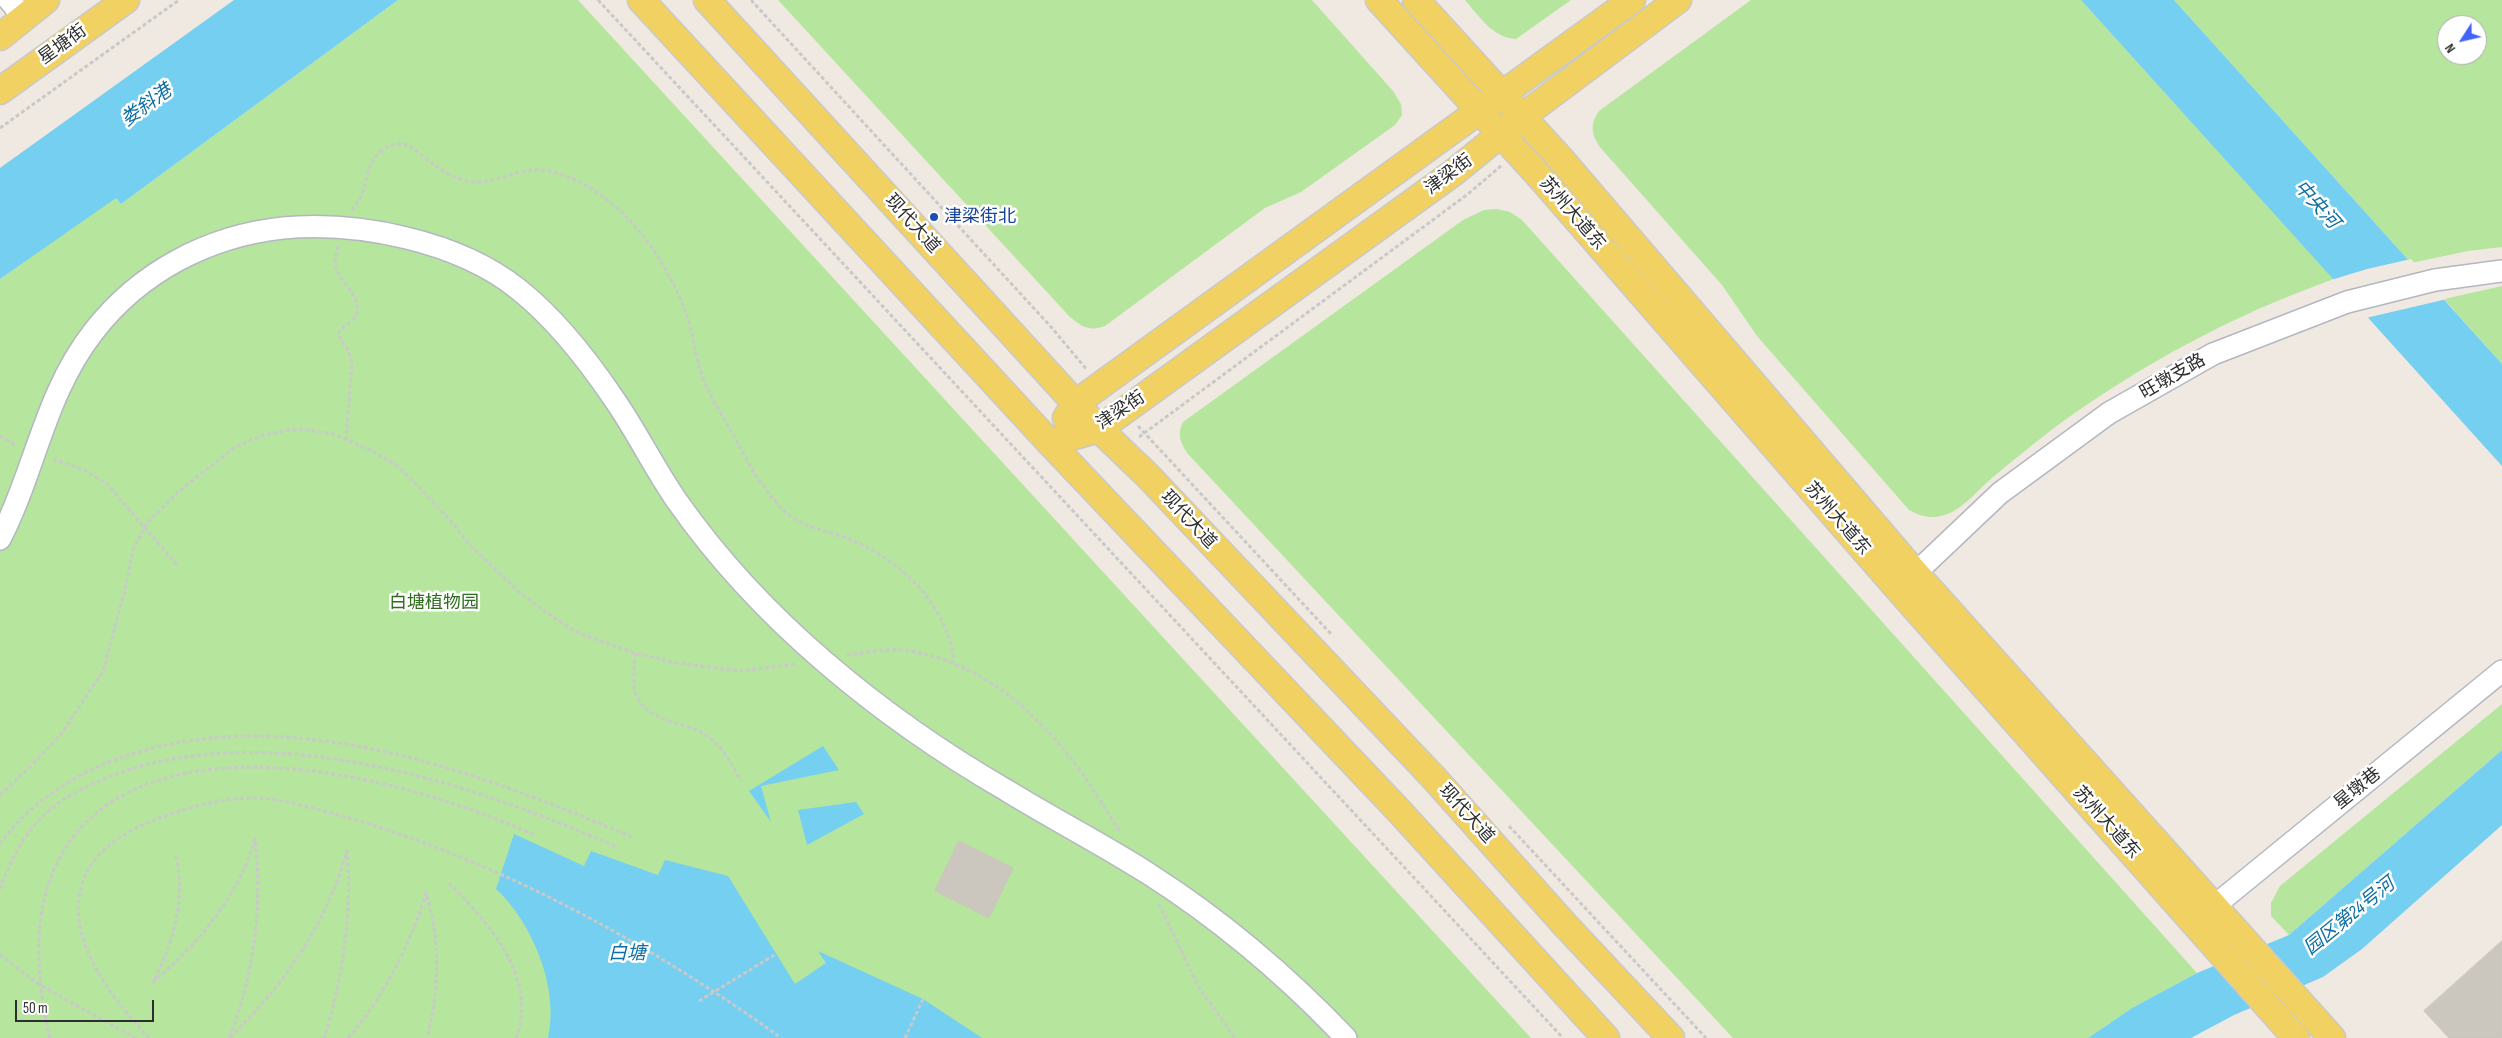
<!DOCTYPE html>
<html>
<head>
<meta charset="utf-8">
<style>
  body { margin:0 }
  #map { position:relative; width:2502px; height:1038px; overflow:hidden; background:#efe9e1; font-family:"Sofia Sans Condensed",sans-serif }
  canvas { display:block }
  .north { position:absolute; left:2437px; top:15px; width:50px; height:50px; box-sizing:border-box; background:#fff; border:1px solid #ababab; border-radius:50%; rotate:235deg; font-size:14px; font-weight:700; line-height:20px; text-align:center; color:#2e2e2e }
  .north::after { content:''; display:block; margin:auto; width:18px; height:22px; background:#4264fb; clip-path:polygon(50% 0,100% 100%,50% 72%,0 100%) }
  .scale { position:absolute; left:15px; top:1000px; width:139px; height:22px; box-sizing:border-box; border:2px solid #2e2e2e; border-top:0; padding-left:6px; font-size:15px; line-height:18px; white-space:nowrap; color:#2e2e2e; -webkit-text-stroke:4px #fff; paint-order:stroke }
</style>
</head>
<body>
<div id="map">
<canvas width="2502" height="1038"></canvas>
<div class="north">N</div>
<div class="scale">50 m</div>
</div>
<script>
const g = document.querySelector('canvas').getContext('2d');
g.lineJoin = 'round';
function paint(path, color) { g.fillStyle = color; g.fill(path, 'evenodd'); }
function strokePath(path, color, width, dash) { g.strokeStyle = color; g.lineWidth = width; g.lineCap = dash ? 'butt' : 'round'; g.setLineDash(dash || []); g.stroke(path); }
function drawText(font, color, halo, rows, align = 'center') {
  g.font = font + ' "Sofia Sans Condensed","Noto Sans SC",sans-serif'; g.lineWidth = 5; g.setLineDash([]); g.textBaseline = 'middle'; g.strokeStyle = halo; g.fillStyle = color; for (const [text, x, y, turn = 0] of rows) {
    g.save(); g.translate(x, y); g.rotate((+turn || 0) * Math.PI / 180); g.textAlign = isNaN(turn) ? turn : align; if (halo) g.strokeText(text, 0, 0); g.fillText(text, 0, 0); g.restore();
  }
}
paint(new Path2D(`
  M398 0H578L1531 1038H0V279L116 197 121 204Z
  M778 0H1312L1393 91 1401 104 1402 115 1395 125 1301 192 1265 208 1105 326C1090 332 1080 326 1069 316Z
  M1465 0H1571L1516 39C1493 38 1479 16 1465 0Z
  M1751 0H2081L2334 279C2233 315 2140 365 2054 428 2033 444 2012 461 1992 478 1979 489 1967 504 1952 512 1936 520 1924 518 1909 510L1757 336 1722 285 1599 146C1591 133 1590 124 1599 111Z
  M2174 0H2502V247L2468 251 2411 263ZM2447 25H2477V55H2447Z
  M1497 209 1510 212 1522 220 2197 973 2132 1008 2088 1038H1733L1188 454C1180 443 1177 434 1183 422L1463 220 1484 210Z
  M2502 286V364L2444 299Z
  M2502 704V750L2289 935 2271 916V903L2280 886Z`), '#b6e59e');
paint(new Path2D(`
  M234 0H398L121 204 116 198 0 279V168Z
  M2081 0H2174L2502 364V466Z
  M823 746 839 770 761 786 771 822 749 791Z
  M2502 750V825L2362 949 2323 977 2234 1015 2191 1038H2088L2132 1008 2197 973 2289 935Z
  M856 802 864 814 807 845 798 810Z
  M514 834 584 866 591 851 658 875 665 860 728 876 795 984 826 963 818 951 923 999 982 1038H548C560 989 532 922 496 889Z`), '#75cff0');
paint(new Path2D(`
  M2411 259 2447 299 2366 318 2331 280 2367 269Z`), '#efe9e1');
const building = new Path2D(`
  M959 841 1013 868 989 918 935 891Z
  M2502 941V1038H2449L2424 1011Z`);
paint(building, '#cbc7bf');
strokePath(building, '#cbc5ba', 1);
const minor = new Path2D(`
  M9 0 24 18
  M0 539C36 469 44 395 94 331 140 272 208 236 283 228 358 221 458 241 518 289 556 319 587 359 614 399 637 432 654 468 677 501 719 561 770 615 826 663 882 711 942 753 1006 790 1053 819 1102 844 1149 874 1221 920 1287 976 1346 1038
  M1904 584 2000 493 2109 413 2213 354 2347 302 2435 280 2502 271
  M2213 907 2502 671`);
const major = new Path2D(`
  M641 0 1050 443 1400 812 1606 1038
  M707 0 1099 429 1148 476 1433 777 1566 926 1671 1038
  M1379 0 1540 177 1899 590 2296 1038
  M1416 0 1560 158 1916 574 2332 1038
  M0 37 46 0
  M0 91 126 0
  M1066 418 1076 403 1632 0
  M1050 443 1099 429 1453 173 1523 116 1678 0`);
strokePath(minor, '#b4b7c1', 24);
strokePath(major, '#c9c9c9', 29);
strokePath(new Path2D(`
  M598 0 1563 1038
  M751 0 1052 328 1087 370
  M0 128 179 0
  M352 210C355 205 360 200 362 194 367 183 366 171 373 160 380 149 396 139 409 146 428 158 441 174 463 180 498 189 516 163 553 172 617 188 666 256 687 316 694 336 695 358 703 378 710 397 721 413 731 431 742 449 750 469 764 487 773 499 785 515 800 522 817 530 838 534 856 542 904 563 949 608 954 662
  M338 246C337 251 335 257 335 262 336 280 360 292 357 312 354 324 341 324 338 335L349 352 352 363 346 439
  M1138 426 1331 634
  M0 436 17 446
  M1139 437 1468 194 1502 165
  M53 459 84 470 107 484 177 565
  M635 653C635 664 632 681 635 692 646 724 686 721 706 735 722 746 732 764 741 781
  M847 655C864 653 883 649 900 650 977 658 1037 711 1081 772 1096 792 1107 813 1121 833
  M0 795 31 766 62 733 103 671 124 594 133 550 146 524 178 492 234 448 260 436 288 430 302 429 333 434 374 452 399 467 450 520 468 543 521 594 557 620 581 634 635 653 677 663 740 671 797 664
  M1509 826 1706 1038
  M0 844C28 805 70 777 114 760 283 697 475 771 632 837
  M176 856C186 899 173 944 153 982 198 944 239 896 255 839 263 905 254 976 229 1038
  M449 883C488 922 539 978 516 1038
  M0 889C9 865 21 839 39 820 56 801 82 788 106 778 210 736 331 752 437 781 498 798 556 821 615 846
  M1159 904 1198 986 1235 1038
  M0 955 40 985 135 1038
  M699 1001 776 954
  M230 1037C283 987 327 923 347 851 353 907 342 985 324 1038
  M50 1038C0 830 121 751 303 770 384 779 461 803 535 835
  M149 1038C111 997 57 931 87 872 101 845 131 829 159 818 187 808 222 798 253 798 281 798 311 808 338 815 492 857 653 945 781 1038
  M348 1038C384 996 410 946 426 893 441 939 439 992 427 1038
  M905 1038 923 999`), '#c9c9c9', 3, [4, 2.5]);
strokePath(minor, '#fff', 21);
strokePath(major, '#f2d163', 26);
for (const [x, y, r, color] of [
  [934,217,5,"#1a4fb4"]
]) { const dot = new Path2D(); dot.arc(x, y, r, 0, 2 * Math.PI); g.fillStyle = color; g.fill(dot); strokePath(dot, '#fff', 2); }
drawText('18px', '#2e2e2e', '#fff', [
  ["星塘街",63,45,-36],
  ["津梁街",1449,175,-37],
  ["苏州大道东",1572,214,49],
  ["现代大道",912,224,48],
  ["旺墩支路",2173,377,-30],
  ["津梁街",1121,411,-34],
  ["苏州大道东",1837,519,49],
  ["现代大道",1188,520,47],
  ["星墩巷",2358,789,-39],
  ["现代大道",1466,814,48],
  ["苏州大道东",2106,823,48]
]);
drawText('18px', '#164399', '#fff', [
  ["津梁街北",944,217]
], 'left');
drawText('18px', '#2c6e1b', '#fff', [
  ["白塘植物园",434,603]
]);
drawText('italic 19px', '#0d6fa3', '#fff', [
  ["娄斜港",147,106,-36],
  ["中央河",2316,205,48],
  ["园区第24号河",2350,917,-39],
  ["白塘",627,954]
]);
</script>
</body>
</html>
